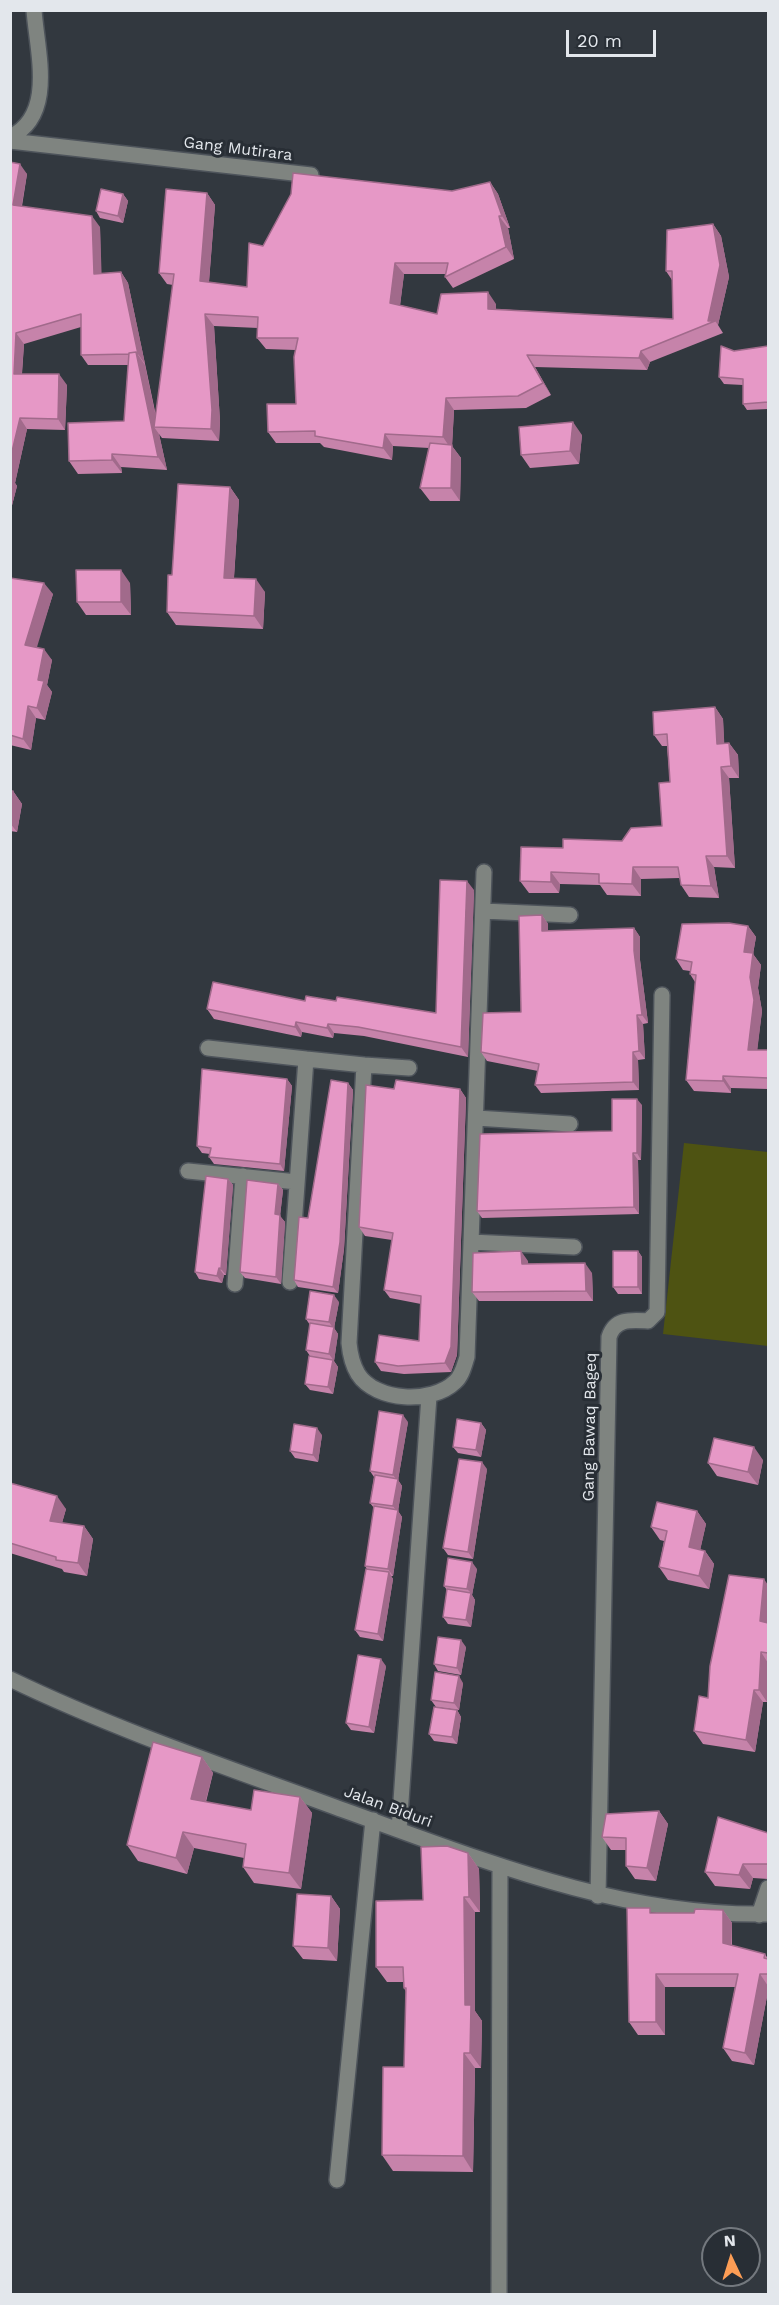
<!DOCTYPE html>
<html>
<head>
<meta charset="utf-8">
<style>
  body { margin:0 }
  #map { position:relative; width:779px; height:2305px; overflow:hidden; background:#32383f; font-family:"Work Sans",sans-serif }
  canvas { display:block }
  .frame { position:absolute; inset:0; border:12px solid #e3e7ec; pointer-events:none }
  .north { position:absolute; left:701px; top:2227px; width:60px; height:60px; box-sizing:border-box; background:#282e35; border:2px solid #73787e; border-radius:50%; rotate:356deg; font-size:16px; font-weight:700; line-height:24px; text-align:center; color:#e3e7ec }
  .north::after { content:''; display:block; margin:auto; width:21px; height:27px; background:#fd9d55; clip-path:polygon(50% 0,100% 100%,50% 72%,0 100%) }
  .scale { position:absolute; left:566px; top:30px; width:90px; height:27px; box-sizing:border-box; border:3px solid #e3e7ec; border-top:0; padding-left:8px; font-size:18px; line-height:21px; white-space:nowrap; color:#e3e7ec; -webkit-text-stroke:4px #282e35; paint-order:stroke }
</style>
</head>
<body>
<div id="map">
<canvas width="779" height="2305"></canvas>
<div class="frame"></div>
<div class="north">N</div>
<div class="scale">20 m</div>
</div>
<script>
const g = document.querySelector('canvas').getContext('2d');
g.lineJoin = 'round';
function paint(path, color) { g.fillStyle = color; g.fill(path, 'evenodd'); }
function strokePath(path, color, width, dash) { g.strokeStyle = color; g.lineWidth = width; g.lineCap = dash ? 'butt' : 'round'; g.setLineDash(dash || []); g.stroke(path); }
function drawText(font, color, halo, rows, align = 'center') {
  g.font = font + ' "Work Sans",sans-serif'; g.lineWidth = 6; g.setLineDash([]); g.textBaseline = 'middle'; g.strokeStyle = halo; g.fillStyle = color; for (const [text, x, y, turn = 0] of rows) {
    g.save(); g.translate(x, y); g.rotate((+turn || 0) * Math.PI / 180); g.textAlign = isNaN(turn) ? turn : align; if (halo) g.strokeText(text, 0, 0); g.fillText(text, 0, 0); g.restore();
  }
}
paint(new Path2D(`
  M684 1143 768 1152V1346L663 1334Z`), '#4e5312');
const minor = new Path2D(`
  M10 137C56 115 37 52 34 10
  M10 141 311 175
  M483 911 570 915
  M208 1048 306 1059
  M364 1065 409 1068
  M476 1118 570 1124
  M188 1171 297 1182
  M471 1242 574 1247
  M290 1282 306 1059 364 1065 349 1343C350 1354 352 1364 358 1374 376 1402 432 1404 455 1382 462 1376 464 1366 467 1357L484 872
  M235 1284 243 1176
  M10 1679C116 1730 226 1767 335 1807 475 1857 617 1917 768 1914
  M399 1830 429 1396
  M598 1896 609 1337C615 1318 631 1320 648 1321L657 1312 662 995
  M759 1915 768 1888
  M337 2180 373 1820
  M499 2294 500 1866`);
strokePath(minor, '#4e545b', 18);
strokePath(minor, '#7f8480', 15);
paint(new Path2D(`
  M10 162 27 174 22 206 100 227 101 274 121 272 128 283 156 416 173 285 167 284 159 273 207 193 215 205 209 282 247 287 263 246 452 191 490 182 498 194 510 228H508L514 259 453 288 445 277V274H404L400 305 437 314 496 304V309L673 319 672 280 666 271 713 224 721 236 729 277 718 325 723 333 650 362 647 370 535 367 551 395 526 408 454 410 452 446 461 458 460 501H430L420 488 429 448 393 446 392 460 324 447 320 443H276L268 432 296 404 295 350 266 349 257 338 258 328 214 326 220 421 219 441 162 438 159 434 167 470 121 467 122 473 78 474 69 461 124 421 128 365H88L81 355V327L24 344 22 374 67 385 65 430 27 429 15 483 17 486 10 513Z
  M123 194 128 201 123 223 100 218 96 211Z
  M768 346V409L747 410 743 404V385L724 384 719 377Z
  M582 435 579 464 530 468 521 455Z
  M230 487 239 500 234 578 265 592 263 629 176 625 167 612 172 575Z
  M10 578 53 594 36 647 52 660 47 685 52 692 45 720 36 718 31 750 10 745Z
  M130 583 131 615H86L77 602Z
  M715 707 723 719 724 744 729 743 738 755 739 778H729L735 868 714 867 719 898 689 897 681 885 680 878 641 879V896L607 895 600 885 560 884 559 893H529L520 881 622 841 662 826 670 782 667 746H662L654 735Z
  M10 791H13L22 804 17 832 10 831Z
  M474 890 468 1057 364 1036 334 1033 333 1038 302 1032 301 1037 214 1019 207 1009 305 1001H336L436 1013Z
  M542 915 548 924V931L634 928 640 937V960L648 1023 643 1024 645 1059 638 1060 639 1090 541 1093 535 1085 538 1071 487 1061 481 1052 521 1012Z
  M748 926 756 937 753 954 761 965 758 988 762 1011 757 1050H768V1089L731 1088V1093L694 1091 686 1080 695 982 690 974V971L683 970 676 959Z
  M287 1079 292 1086 284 1171 214 1164 209 1157 210 1154 202 1153 197 1146Z
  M348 1083 353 1090 344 1249 338 1293 298 1287 294 1280 308 1218Z
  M394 1089H460L466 1098 457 1355 451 1372 404 1374 381 1371 375 1362 419 1341 421 1304 390 1298 384 1290 392 1240 365 1236 359 1227Z
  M642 1105 641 1160H638L639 1214 482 1218 477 1211 612 1131Z
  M228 1179 233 1185 226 1275H224L222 1283 199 1279 195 1272Z
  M278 1184 283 1190 280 1216 285 1222 281 1284 245 1278 240 1272Z
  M638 1251 642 1257V1294H618L613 1287Z
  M528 1261V1264L592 1273 593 1301H479L472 1292Z
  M339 1302 334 1328 338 1334 334 1361 338 1367 333 1394 310 1390 305 1384 310 1356 306 1350 310 1325 306 1319Z
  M408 1422 398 1480 402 1486 398 1511 402 1517 393 1576H391L393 1579 383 1641 360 1637 355 1630 367 1569 365 1566 374 1508 370 1503 374 1477 370 1471Z
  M481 1423 486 1430 481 1457 458 1453 453 1447Z
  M322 1435 318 1462 295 1458 290 1451Z
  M763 1460 758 1485 717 1476 708 1463Z
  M487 1469 473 1559 448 1555 443 1548Z
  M10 1483 66 1509 62 1523 84 1526 93 1539 87 1576 64 1572 62 1569 10 1553Z
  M697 1511 706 1524 700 1550 705 1551 714 1564 709 1589 668 1580 659 1567 664 1541 660 1540 651 1527Z
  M477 1569 472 1595 475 1600 471 1627 448 1624 443 1617 447 1590 444 1586Z
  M768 1585V1680L767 1702H763L755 1752 703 1744 694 1731 708 1698Z
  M466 1647 461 1675 438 1671 434 1664Z
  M386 1666 374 1733 351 1730 346 1723Z
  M463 1683 459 1710 436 1707 431 1700Z
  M457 1710 461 1717 457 1744 434 1741 429 1734Z
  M202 1757 213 1773 206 1802 251 1810 300 1797 312 1813 301 1889 254 1883 243 1867 244 1858 194 1848 187 1874 138 1861 127 1845Z
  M659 1811 668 1824 656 1881 635 1879 626 1866V1850H611L602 1837Z
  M768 1833V1879L753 1878 750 1889 715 1886 705 1872Z
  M468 1853 479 1869 480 1912H475V2011L482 2021 481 2068H475L473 2172 393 2171 382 2155 404 2067 406 1992 404 1988 403 1982H387L376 1967Z
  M331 1896 340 1909 337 1961 303 1959 293 1946Z
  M723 1910 732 1923V1946L765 1954 768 1959V1991L754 2065 732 2061 723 2048 735 1987H665V2035H638L629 2022 654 1913H694Z`), '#c683aa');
paint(new Path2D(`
  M20 164 27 174 20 215 13 205Z
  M490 182 498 194 510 228 502 216Z
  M207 193 215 205 208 293 200 281Z
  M123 194 128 201 123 223 118 216Z
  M92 216 100 227 102 285 94 274Z
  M499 216 508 228 514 259 506 247Z
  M713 224 721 236 729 277 718 325 715 321H708Z
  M395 263 404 274 399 314 390 303Z
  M121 272 128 283 145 364 138 354Z
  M488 292 496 304V321L488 309Z
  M205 314 214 326 220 421 219 441 211 429Z
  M16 333 24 344 21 384 14 374Z
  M641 351 650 362 647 370 639 358Z
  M136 352 145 365 158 427H154L159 434 167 470 158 457Z
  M527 355 535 367 551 395 543 383Z
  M59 374 67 385 65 430 58 419Z
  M446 398 454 410 452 446 461 458 460 501 451 488V449L443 437Z
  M20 418 27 429 15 483 17 486 10 513V460Z
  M573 422 582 435 579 464 570 451Z
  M385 434 393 446 392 460 383 448Z
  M112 454 121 467 122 473 112 460Z
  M230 487 239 500 233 591 224 578Z
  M121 570 130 583 131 615 121 602Z
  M256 579 265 592 263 629 254 616Z
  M44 583 53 594 34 657 25 645Z
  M44 649 52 660 47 685 52 692 45 720 37 708 38 680Z
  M28 706 36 718 31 750 23 739Z
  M715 707 723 719 725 756 717 744Z
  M729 743 738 755 739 778 731 766Z
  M721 767 729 778 735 868 727 856Z
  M13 791 22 804 17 832 10 823V804Z
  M706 856 714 867 719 898 711 886Z
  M633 867 641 879V896L632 884Z
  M551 872 560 884 559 893 551 882Z
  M467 881 474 890 468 1057 461 1047Z
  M542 915 548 924V939L542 931Z
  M748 926 756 937 753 954 761 965 758 988 762 1011 756 1061 748 1050 744 952Z
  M634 928 640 937V960L648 1023 642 1015 634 951Z
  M637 1015 643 1024 645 1059 639 1051Z
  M296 1022 302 1032 301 1037 295 1027Z
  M328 1024 334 1033 333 1038 327 1028Z
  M633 1052 638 1060 639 1090 633 1082Z
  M723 1076 731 1088V1093L723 1081Z
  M287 1079 292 1086 284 1171 280 1164Z
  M348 1083 353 1090 344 1249 338 1293 333 1287Z
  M460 1089 466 1098 457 1355 451 1372 445 1363Z
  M637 1099 642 1105 641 1160 637 1153Z
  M633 1153 638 1160 639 1214 634 1207Z
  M228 1179 233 1185 226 1275 221 1269Z
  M278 1184 283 1190 280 1216 285 1222 281 1284 276 1277 275 1214Z
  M521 1251 528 1261 529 1274 522 1264Z
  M638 1251 642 1257V1294L638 1287Z
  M585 1263 592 1273 593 1301 586 1291Z
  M219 1268 224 1275 222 1283 217 1276Z
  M334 1295 339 1302 334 1328 338 1334 334 1361 329 1354 333 1328 329 1322Z
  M333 1360 338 1367 333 1394 328 1387Z
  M403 1415 408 1422 398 1480 402 1486 398 1511 402 1517 393 1576 388 1569 397 1512 393 1506 397 1480 393 1475Z
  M481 1423 486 1430 481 1457 476 1450Z
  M317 1428 322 1435 318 1462 313 1455Z
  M754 1447 763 1460 758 1485 748 1472Z
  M482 1462 487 1469 473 1559 468 1552Z
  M57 1496 66 1509 59 1533 50 1521Z
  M697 1511 706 1524 698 1560 689 1547Z
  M84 1526 93 1539 87 1576 78 1563Z
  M705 1551 714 1564 709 1589 699 1576Z
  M472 1562 477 1569 472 1595 475 1600 471 1627 466 1620 471 1593 467 1589Z
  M389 1572 393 1579 383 1641 378 1634Z
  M764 1579 768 1585V1630L760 1621Z
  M461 1640 466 1647 461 1675 457 1668Z
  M761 1652 768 1663 767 1702 759 1690Z
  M381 1659 386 1666 374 1733 369 1727Z
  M459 1676 463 1683 459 1710 454 1703Z
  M754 1690 763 1702 755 1752 746 1740Z
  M457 1710 461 1717 457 1744 452 1737Z
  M202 1757 213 1773 202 1815 191 1799Z
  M300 1797 312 1813 301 1889 289 1873Z
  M659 1811 668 1824 656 1881 647 1868Z
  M183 1832 194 1848 187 1874 176 1858Z
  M468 1853 479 1869 480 1912 469 1897Z
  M743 1864 753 1878 750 1889 739 1875Z
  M331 1896 340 1909 337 1961 328 1948Z
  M464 1897 475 1912V2011L482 2021 481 2068 470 2053 465 2005Z
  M723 1910 732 1923 731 1956 723 1943Z
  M656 1974 665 1987V2035L656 2022Z
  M760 1974 768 1986V1991L754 2065 745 2053Z
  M464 2053 475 2068 473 2172 463 2156Z`), '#a16a8b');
const building = new Path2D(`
  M10 162 20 164 13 205 92 216 94 274 121 272 138 354 136 352 129 353V354L81 355V314L16 333 14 374H59L58 419 20 418 10 460Z
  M293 173 452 191 490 182 502 216H499L506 247 445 277 448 263H395L390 303 437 314 441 294 488 292V309L673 319 672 271H666L667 230 713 224 720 265 708 321H715L641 351 639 358 527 355 543 383 518 396 446 398 443 437 385 434 383 448 315 436V431L268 432 267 404H296L294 357 298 338H257L258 317 205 314 212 410 211 429 154 427 174 274 159 273 166 189 207 193 200 281 247 287 249 243 263 246 291 194Z
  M101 189 123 194 118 216 96 211Z
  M721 346 734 351 768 346V402L743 404V379L719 377Z
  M136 352 158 457 112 454V460L69 461 68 423 124 421 129 353Z
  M573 422 570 451 521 455 519 427Z
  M430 443 452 445 451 488H420Z
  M178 484 230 487 224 578 256 579 254 616 167 612 168 575H172Z
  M76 570H121V602H77Z
  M10 578 44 583 25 645 44 649 38 680 44 681 37 708 28 706 23 739 10 735Z
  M715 707 717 744 729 743 731 766 721 767 727 856H706L711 886 681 885 678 867H633L632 884 599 883V874L551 872V882L520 881 521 847 563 848V839L622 841 631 828 662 826 659 783 670 782 667 734 654 735 653 712Z
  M10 791H13L10 804Z
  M440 880 467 881 461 1047 358 1027 328 1024 327 1028 296 1022 295 1027 207 1009 213 982 305 1001 306 996 336 1001 337 997 436 1013Z
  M542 915V931L634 928V951L642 1015H637L639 1051 633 1052V1082L535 1085 539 1064 481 1052 483 1013 521 1012 519 916Z
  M729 923 748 926 744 952 753 953 750 977 754 1000 748 1050H768V1078L723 1076V1081L686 1080 696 975 690 974 692 962 676 959 682 924Z
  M202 1069 287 1079 280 1164 209 1157 211 1148 197 1146Z
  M331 1080 348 1083 340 1242 333 1287 294 1280 299 1217 308 1218Z
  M396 1080 460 1089 451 1347 445 1363 398 1366 375 1362 379 1335 419 1341 421 1296 384 1290 393 1233 359 1227 366 1085 394 1089Z
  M612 1099H637V1153H633L634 1207 477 1211 480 1134 612 1131Z
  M206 1176 228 1179 221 1269 219 1268 217 1276 195 1272Z
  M247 1180 278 1184 275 1214 280 1215 276 1277 240 1272Z
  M521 1251 522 1264 585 1263 586 1291 472 1292 473 1253Z
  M613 1251H638V1287H613Z
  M310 1291 334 1295 329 1322 306 1319Z
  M310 1323 334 1327 329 1354 306 1350Z
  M309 1356 333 1360 328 1387 305 1384Z
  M379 1411 403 1415 393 1475 370 1471Z
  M457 1419 481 1423 476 1450 453 1447Z
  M294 1424 317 1428 313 1455 290 1451Z
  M714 1438 754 1447 748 1472 708 1463Z
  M459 1459 482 1462 468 1552 443 1548Z
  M375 1475 398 1479 393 1506 370 1503Z
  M10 1483 57 1496 50 1521 84 1526 78 1563 56 1560V1557L10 1543Z
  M657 1502 697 1511 689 1547 705 1551 699 1576 659 1567 667 1531 651 1527Z
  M374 1506 398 1510 388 1569 365 1566Z
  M448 1558 472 1562 467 1589 444 1586Z
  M366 1569 389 1572 378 1634 355 1630Z
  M729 1575 764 1579 760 1621 768 1623V1653L761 1652 759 1690H754L746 1740 694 1731 699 1696 708 1698 710 1666Z
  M447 1589 471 1593 466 1620 443 1617Z
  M438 1637 461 1640 457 1668 434 1664Z
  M358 1655 381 1659 369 1727 346 1723Z
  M435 1672 459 1676 454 1703 431 1700Z
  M434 1707 457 1710 452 1737 429 1734Z
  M153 1742 202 1757 191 1799 251 1810 254 1790 300 1797 289 1873 243 1867 246 1844 183 1832 176 1858 127 1845Z
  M659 1811 647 1868 626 1866V1838L602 1837 606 1814Z
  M718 1817 768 1833V1864H743L739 1875 705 1872Z
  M447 1846 468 1853 469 1897H464L465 2005H471L470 2053H464L463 2156 382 2155 383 2067H404L406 1988H404L403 1967H376V1901L423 1900 421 1847Z
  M297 1894 331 1896 328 1948 293 1946Z
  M627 1908H650V1913H694L695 1909 723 1910V1943L765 1954 764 1958 768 1959V1974H760L745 2053 723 2048 738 1974H656V2022H629Z`);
paint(building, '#e698c6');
strokePath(building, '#a16a8b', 1.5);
drawText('16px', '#e3e7ec', '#282e35', [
  ["Gang Mutirara",238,149,7],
  ["Gang Bawaq Bageq",590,1427,-89],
  ["Jalan Biduri",388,1807,20]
]);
</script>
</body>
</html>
